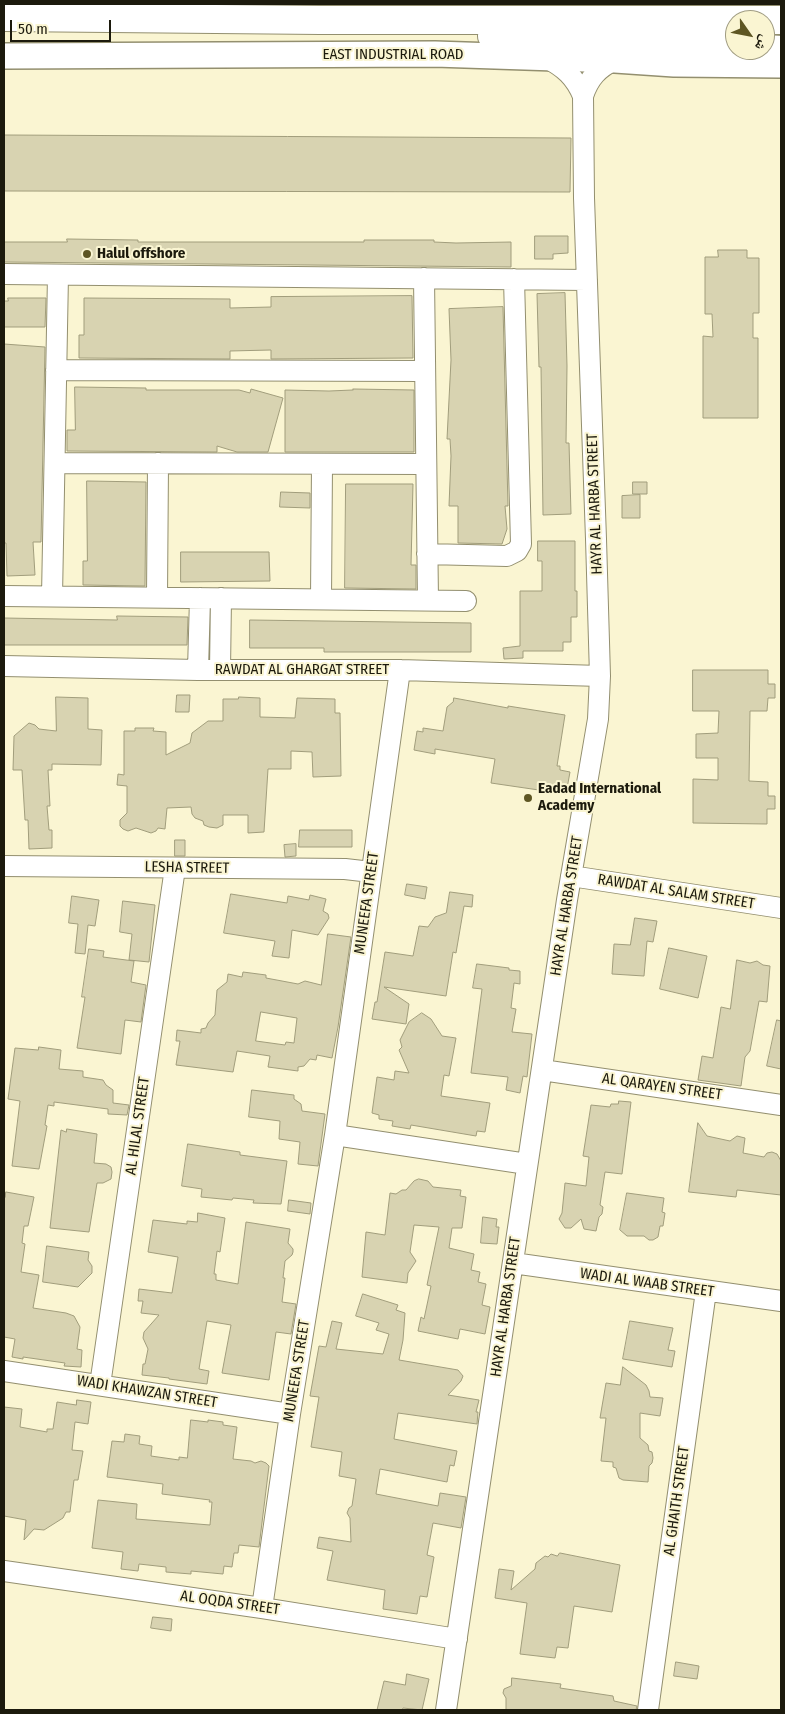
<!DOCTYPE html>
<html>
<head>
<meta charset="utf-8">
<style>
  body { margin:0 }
  #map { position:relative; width:785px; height:1714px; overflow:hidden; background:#faf5d2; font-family:"Fira Sans Condensed","Noto Naskh Arabic",sans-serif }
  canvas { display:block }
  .frame { position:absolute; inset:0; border:5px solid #1c1a0d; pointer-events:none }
  .north { position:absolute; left:725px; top:10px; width:50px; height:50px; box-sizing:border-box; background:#faf5d2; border:1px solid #a19d83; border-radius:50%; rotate:123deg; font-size:14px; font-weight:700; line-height:20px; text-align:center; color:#1c1a0d }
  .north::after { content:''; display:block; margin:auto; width:18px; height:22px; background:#5e5623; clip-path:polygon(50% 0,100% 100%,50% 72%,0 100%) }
  .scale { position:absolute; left:10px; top:20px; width:101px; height:22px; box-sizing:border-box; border:2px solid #1c1a0d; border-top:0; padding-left:6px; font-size:15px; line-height:18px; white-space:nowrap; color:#1c1a0d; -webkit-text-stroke:4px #faf5d2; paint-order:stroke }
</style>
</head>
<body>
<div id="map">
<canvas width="785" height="1714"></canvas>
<div class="frame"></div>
<div class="north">ش</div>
<div class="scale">50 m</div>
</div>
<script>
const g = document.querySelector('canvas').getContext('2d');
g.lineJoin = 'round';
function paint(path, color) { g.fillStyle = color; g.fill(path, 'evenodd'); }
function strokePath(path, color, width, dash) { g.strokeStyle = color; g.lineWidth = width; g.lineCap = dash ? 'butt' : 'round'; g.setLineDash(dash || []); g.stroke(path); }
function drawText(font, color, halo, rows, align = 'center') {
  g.font = font + ' "Fira Sans Condensed",sans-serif'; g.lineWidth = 4; g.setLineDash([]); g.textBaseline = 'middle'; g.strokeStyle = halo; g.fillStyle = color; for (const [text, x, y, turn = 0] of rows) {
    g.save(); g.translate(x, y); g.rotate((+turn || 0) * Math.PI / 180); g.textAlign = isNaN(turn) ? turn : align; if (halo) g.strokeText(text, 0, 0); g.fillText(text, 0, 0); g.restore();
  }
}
const building = new Path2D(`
  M4 135 571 138 570 192 4 191Z
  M535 236H568V253L553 254V259H535Z
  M67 239 138 240V242H364V240H434V242L456 243 511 242V267L4 262V242H67Z
  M718 250H747V258H759V313H753V338H758V418H703V336L713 337 712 314H705V257H718Z
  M565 293 567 366 566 443H569L571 514 543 515 541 367H539L537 294Z
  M412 296 413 358 271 359V350L230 351V359L79 358V335H84V298L230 299V308L271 307V297Z
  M8 298H46L45 327H4V301H8Z
  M503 307 508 506H505L507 529 502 544 458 543V506H449L451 456 450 439H447L451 360 449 309Z
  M4 344 45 347 41 542H33L35 575 7 576 6 543H4Z
  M75 387 146 388V390H239L250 393 251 389 283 398 268 452H237L217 446V452L67 451V430H75Z
  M353 389 414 390V452H285V390L329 391 353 390Z
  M87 481 146 482 145 586 83 585V561H87Z
  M633 482H647V494H633Z
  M346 484H413L411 565H416V589L345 588Z
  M281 492 310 493V508L280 507Z
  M640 495V518H622V496Z
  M538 541H575V591H577V617H571V642H563V651H523V658L504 659 503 648 520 646V591H542V561H538Z
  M181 552H269L270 581 181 582Z
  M117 616 188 617 187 645H4V618L117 620Z
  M250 620 471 623V652H324V648H250Z
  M693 670H768V684H775V698H768L767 711H750L749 781 768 782V796H775V809H767V824L693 823V779L718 780V758H696V734L718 733 719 711H693Z
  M177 695H190L189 712H176Z
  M56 697 88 698V729L102 730 101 765 52 764V770H48L50 806H47L49 830H52V848L29 849 28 820H25L22 770H13L14 736 29 723 35 725 39 729 56 731Z
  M239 697 260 698V717L295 718 297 698 335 699V713H340L341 776 313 777 312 752 291 751V769H268L264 832 248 833V815H223V825L217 828 209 827 204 825 203 821 195 818 192 814 191 807 167 808 165 829 158 828 156 831 151 833 136 828 128 831 123 829 120 826V820L127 813V786L117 785 118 774 124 775V731H135V728H154L153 731 166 732V755L190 743 192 733 208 721H223V699H238Z
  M454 698 508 708V706L565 715 557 766H560V770L570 772 566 794 491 783 495 759 435 749V754L414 750 417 731 423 732V728L443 731 447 707 453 702Z
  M300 830H352V847H299Z
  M175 840H185V856H175Z
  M296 844V856L285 857 284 845Z
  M407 884 427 887 425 899 405 895Z
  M450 892 473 895 472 907 464 906 456 953 453 952 446 996 384 987 409 1004 406 1024 372 1019 375 1002H377L385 952 413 956 419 926 428 927 435 917 446 913Z
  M231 894 287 903 288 896 309 900 310 895 326 899 323 911 328 914 329 918 318 935 292 930 289 958 272 956 275 941 224 933Z
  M72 896 99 900 95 926 88 925 85 954 75 953 78 924 69 923Z
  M123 901 155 905 149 962 129 960 132 934 120 932Z
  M635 918 657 921 653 942 647 941 644 976 612 974 614 944 630 945Z
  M328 934 351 937 338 1027 332 1058 317 1055 316 1060 310 1059 304 1066 298 1067V1071L268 1067 270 1056 237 1051 233 1072 176 1065 180 1041H176L177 1030 201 1033V1029L206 1028 208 1023 215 1015 217 990 227 982 228 974 242 977 243 972 266 975V978L298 984 305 981 321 985ZM261 1012 297 1018 294 1043 286 1042 285 1045 256 1041Z
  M669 948 707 956 698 998 660 989Z
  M89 949 104 951 103 957 134 961 131 982 146 985 141 1022 125 1020 121 1054 77 1048 85 997H82Z
  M737 960 750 963 757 961 763 965 770 966 767 1002 759 1001 750 1051 745 1057 741 1086 698 1080 702 1056 713 1058 721 1007 730 1009Z
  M477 964 509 968V970L520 971V984L514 983 511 1008 516 1009 512 1032 532 1034 527 1077 523 1076 520 1093 506 1090 508 1077 471 1073 482 989 473 988Z
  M422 1013 431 1019 442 1036 456 1038 449 1076 444 1075 441 1096 490 1103 485 1132 477 1131 476 1136 411 1125 410 1129 392 1126 393 1121 379 1119V1115L372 1113 377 1077 394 1080 395 1071 409 1073 399 1050 402 1047 400 1040 409 1022Z
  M777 1020 781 1021V1069L767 1066Z
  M39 1047 61 1050 59 1069 83 1071V1077L103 1080 106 1085 113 1090V1103L129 1105 127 1115 108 1114V1109L54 1102V1106L48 1105 45 1125 47 1126 39 1169 12 1166 20 1101 8 1099 15 1048 38 1050Z
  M252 1090 294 1095V1099L301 1104 302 1111 325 1114 318 1166 298 1164 300 1142 279 1139 280 1121 249 1117Z
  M619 1101 631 1102 622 1174 605 1172 600 1205 603 1207 602 1214 599 1217 596 1231 584 1229 581 1219 571 1228H565L559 1219 562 1213 565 1183 586 1186 589 1157 583 1156 591 1105 610 1107 611 1104H618Z
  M698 1123 707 1136 730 1141 737 1136 745 1138 743 1153 764 1157 767 1153 772 1152 777 1154 781 1161V1195L737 1190 736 1197 689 1192Z
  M67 1129 97 1134 94 1163 106 1164 111 1167 112 1172 111 1179 103 1183H97L89 1232 50 1228 61 1130 66 1132Z
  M188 1144 240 1152V1155L287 1161 281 1204 253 1203 254 1200 233 1198 232 1200 201 1197 202 1189 182 1186Z
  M419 1179 428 1181 433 1187 461 1190 460 1196 466 1197 462 1228H452L449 1248 474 1254 471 1270 480 1272 478 1282 486 1284 482 1305 490 1307 485 1334 460 1329 458 1339 418 1331 421 1317 424 1319 431 1286 427 1285 439 1227 414 1225 410 1252 416 1261 408 1273 407 1283 362 1277 366 1232 385 1235 390 1193 396 1194 402 1190H406L414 1181Z
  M6 1192 34 1197 28 1226H24L22 1243 25 1244 21 1272 39 1275 33 1308 66 1313 74 1316 80 1327 77 1349 82 1350 81 1367 64 1366 65 1363 23 1357V1359L12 1357 15 1339 4 1337V1196L5 1197Z
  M627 1193 664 1198 662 1212 665 1213 663 1226H660L658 1237 653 1240H649L644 1236H627L620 1230Z
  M289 1200 311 1203 310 1214 288 1211Z
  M198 1213 225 1218 220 1252 217 1251 214 1274H216V1280L238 1284 246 1222 290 1229 288 1243 293 1249V1252L292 1255 285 1261 283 1278H285L282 1302 296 1304 291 1334 276 1332 269 1380 222 1373 231 1325 207 1321 199 1369 209 1371 207 1384 169 1379V1378L142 1375 143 1364H145L148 1349 143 1338 144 1332 159 1315 141 1313 143 1301H138L139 1289 172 1293 178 1257 148 1252 153 1220 187 1224V1221L197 1222Z
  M483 1217 497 1219 496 1227H499L497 1244 481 1243Z
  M47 1246 89 1252 88 1260 92 1266V1273L78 1287 43 1282Z
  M363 1294 398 1305 396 1310 405 1313 403 1340 399 1360 458 1370 463 1376 461 1381 448 1395 479 1400 476 1412H478L477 1424 398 1413 394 1439 457 1451 454 1466 450 1465 447 1482 380 1469 376 1494 438 1506 440 1493 466 1497 461 1528 433 1523 427 1555 434 1557 427 1597 420 1596 417 1614 383 1609 385 1590 327 1580 333 1551 317 1548 319 1537 351 1542 350 1518 347 1513 349 1508 352 1506 356 1479 339 1476 342 1452 311 1447 319 1397 310 1396 319 1346 326 1347 332 1321 342 1323 336 1349 383 1354 389 1334 376 1330 379 1323 356 1316Z
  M630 1321 673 1328 668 1350 675 1351 672 1367 623 1359Z
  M623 1367 646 1385 649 1391 650 1397 663 1398 660 1416 640 1413V1438L648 1445 649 1451 652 1452 653 1458 652 1463 649 1466 648 1482 623 1480 619 1478 616 1468 613 1467V1462L601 1461 606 1418H600L606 1383 620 1385Z
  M77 1400 91 1402 88 1424 75 1422 72 1450 83 1451 78 1480H74L70 1512H66L63 1518 44 1530 34 1529 24 1540 26 1520 4 1516V1407L22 1409 20 1427 47 1432V1429H53L57 1402 76 1405Z
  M191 1420 208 1422V1420L223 1422V1425L237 1427 233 1459 251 1461 255 1463 261 1461 266 1463 269 1466 259 1547 239 1545 238 1553H234L232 1567 224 1566 223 1574 191 1571V1574L166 1572V1567L139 1564 138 1571 121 1569 123 1552 92 1548 98 1500 137 1504 136 1519 210 1525 212 1502H209L210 1500 162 1494 163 1484 107 1477 112 1441 124 1442 125 1434 140 1436 139 1444 152 1446 151 1456 179 1460V1457L187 1458Z
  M560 1553 620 1565 612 1612 574 1606 568 1648 557 1647 555 1658 520 1654 527 1603 495 1598 499 1569 514 1571 511 1590 535 1569 536 1563 545 1556 548 1557 551 1554 557 1556Z
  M153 1617 172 1619 171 1631 151 1628Z
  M676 1662 699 1666 697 1679 674 1676Z
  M407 1674 429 1679 422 1710 403 1708 402 1710H377L384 1681 405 1685Z
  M512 1678 561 1684 560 1688 613 1696 614 1701 637 1706 636 1710H506V1698L503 1693 504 1689 511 1686Z`);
paint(building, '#d8d3b1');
strokePath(building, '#a19d7c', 1);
const minor = new Path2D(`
  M546 58C564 67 575 77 583 96
  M4 274 587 280
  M424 278 428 600
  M56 370 425 371
  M55 463 426 464
  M427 554 507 556 517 551 521 544 514 279
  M4 596 466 601
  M52 596 58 275
  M157 597 158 463
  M321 599 322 465
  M4 666 198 670H400L600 676
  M198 670 200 598
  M220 670 221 598
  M4 866 345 869 371 872
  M571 876 781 908
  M542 1070 781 1105
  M335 1135 527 1164
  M513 1263 781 1301
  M4 1371 290 1414
  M100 1385 175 868
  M4 1571 262 1608 457 1639
  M262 1608 290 1414 335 1135 400 670
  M446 1710 567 900 598 719 600 676 596 539 584 198 583 96C589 78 598 68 615 60
  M648 1710 706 1291`);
const major = new Path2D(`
  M4 56 435 54 615 60 674 64 781 65`);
const highway = new Path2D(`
  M4 17 321 20H781
  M492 36 735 48
  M765 49 781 50`);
strokePath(minor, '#938f6f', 22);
strokePath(major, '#938f6f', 28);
strokePath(highway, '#938f6f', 30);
strokePath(minor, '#fff', 20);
strokePath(major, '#fff', 25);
strokePath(highway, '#fff', 28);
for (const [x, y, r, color] of [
  [87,254,5,"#5e5623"],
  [528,798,5,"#5e5623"]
]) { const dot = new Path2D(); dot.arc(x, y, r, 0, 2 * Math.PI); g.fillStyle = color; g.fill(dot); strokePath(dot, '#faf5d2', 2); }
drawText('15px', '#1c1a0d', '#faf5d2', [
  ["EAST INDUSTRIAL ROAD",393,55],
  ["HAYR AL HARBA STREET",595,504,-92],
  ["RAWDAT AL GHARGAT STREET",302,670],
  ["LESHA STREET",187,868,1],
  ["RAWDAT AL SALAM STREET",676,892,9],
  ["MUNEEFA STREET",367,903,-82],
  ["HAYR AL HARBA STREET",567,906,-81],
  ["AL QARAYEN STREET",662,1087,8],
  ["AL HILAL STREET",138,1126,-82],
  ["WADI AL WAAB STREET",647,1283,8],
  ["HAYR AL HARBA STREET",506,1307,-82],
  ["MUNEEFA STREET",297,1371,-81],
  ["WADI KHAWZAN STREET",147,1392,9],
  ["AL GHAITH STREET",677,1501,-82],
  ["AL OQDA STREET",230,1603,8]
]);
drawText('bold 15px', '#1c1a0d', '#faf5d2', [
  ["Halul offshore",97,254],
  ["Eadad International",538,789],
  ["Academy",538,806]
], 'left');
</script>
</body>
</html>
